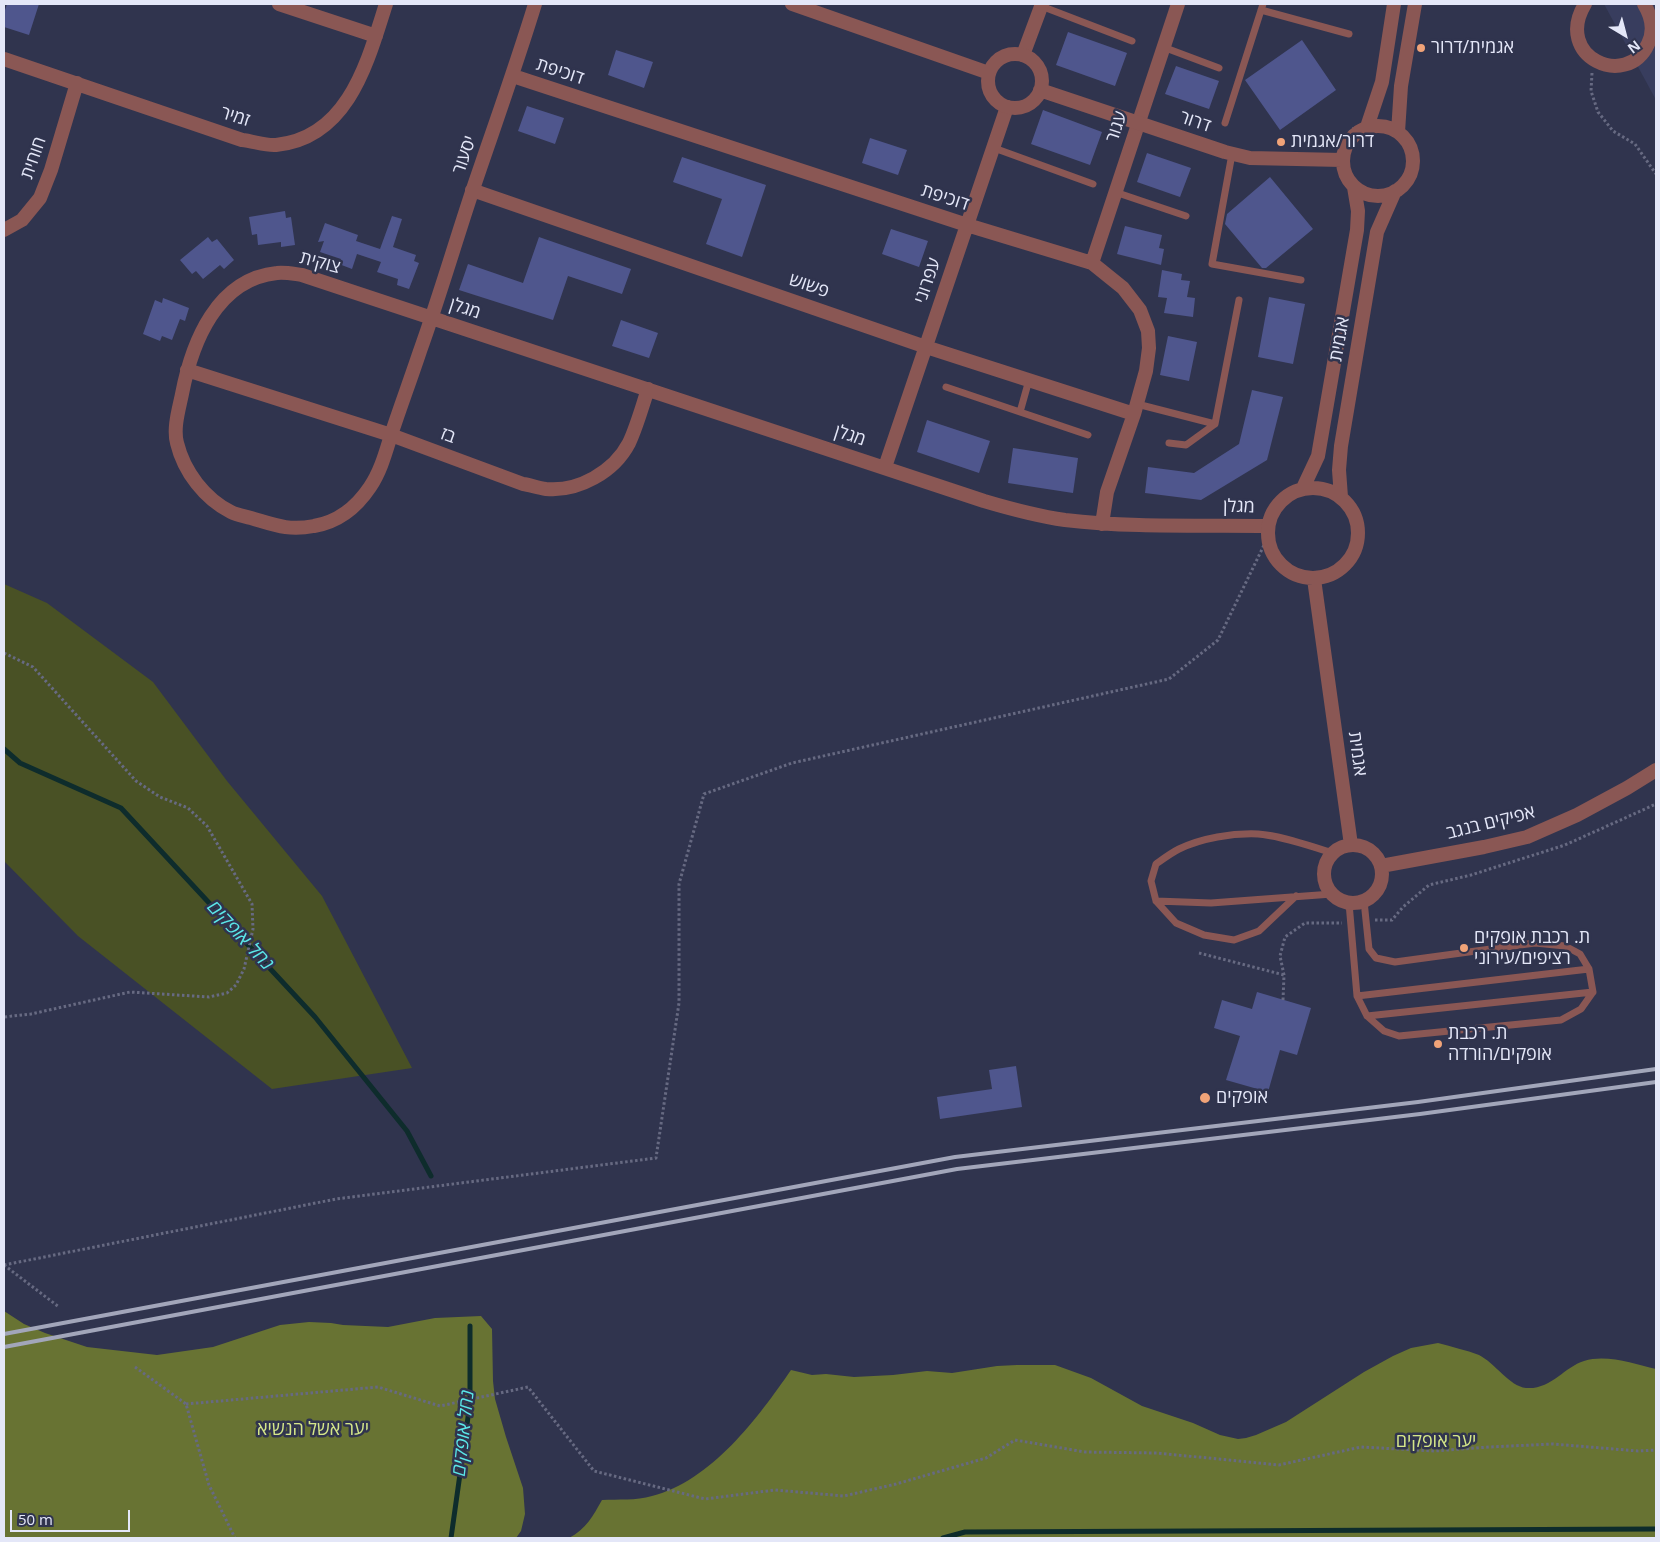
<!DOCTYPE html>
<html>
<head>
<meta charset="utf-8">
<style>
  body { margin:0 }
  #map { position:relative; width:1660px; height:1542px; overflow:hidden; background:#30344e; font-family:"Open Sans",sans-serif }
  canvas { display:block }
  .frame { position:absolute; inset:0; border:5px solid #e4e7f8; pointer-events:none }
  .north { position:absolute; left:1600px; top:10px; width:50px; height:50px; -webkit-text-stroke:4px #30344e; paint-order:stroke; rotate:143deg; font-size:14px; font-weight:700; line-height:20px; text-align:center; color:#e4e7f8 }
  .north::after { content:''; display:block; margin:auto; width:18px; height:22px; background:#e4e7f8; clip-path:polygon(50% 0,100% 100%,50% 72%,0 100%) }
  .scale { position:absolute; left:10px; top:1510px; width:120px; height:22px; box-sizing:border-box; border:2px solid #e4e7f8; border-top:0; padding-left:6px; font-size:15px; line-height:18px; white-space:nowrap; color:#e4e7f8; -webkit-text-stroke:4px #30344e; paint-order:stroke }
</style>
</head>
<body>
<div id="map">
<canvas width="1660" height="1542"></canvas>
<div class="frame"></div>
<div class="north">N</div>
<div class="scale">50 m</div>
</div>
<script>
const g = document.querySelector('canvas').getContext('2d');
g.lineJoin = 'round';
function paint(path, color) { g.fillStyle = color; g.fill(path, 'evenodd'); }
function strokePath(path, color, width, dash) { g.strokeStyle = color; g.lineWidth = width; g.lineCap = dash ? 'butt' : 'round'; g.setLineDash(dash || []); g.stroke(path); }
function drawText(font, color, halo, rows, align = 'center') {
  g.font = font + ' "Open Sans","Noto Sans Hebrew",sans-serif'; g.lineWidth = 5; g.setLineDash([]); g.textBaseline = 'middle'; g.strokeStyle = halo; g.fillStyle = color; for (const [text, x, y, turn = 0] of rows) {
    g.save(); g.translate(x, y); g.rotate((+turn || 0) * Math.PI / 180); g.textAlign = isNaN(turn) ? turn : align; if (halo) g.strokeText(text, 0, 0); g.fillText(text, 0, 0); g.restore();
  }
}
paint(new Path2D(`
  M1604 4H1656V100Z`), '#383d5e');
paint(new Path2D(`
  M4 584 47 603 153 682 227 781 322 896 412 1068 272 1089 78 936 4 861Z`), '#495125');
paint(new Path2D(`
  M4 1311 24 1324 45 1333 87 1347 157 1355 213 1347 280 1325 309 1322 331 1323 343 1325 388 1327 435 1318 481 1316 492 1329 493 1381 495 1399 506 1437 523 1488 525 1514 521 1531 516 1538H4Z
  M1438 1343C1452 1347 1466 1350 1479 1355 1495 1363 1509 1386 1526 1388 1551 1390 1564 1367 1584 1361 1607 1354 1634 1364 1656 1369V1538H569C586 1529 593 1516 602 1500 618 1499 636 1501 652 1496 711 1481 758 1418 791 1370L812 1375 826 1374 854 1377 893 1375 927 1371 952 1373 997 1366 1017 1365H1055L1091 1378 1142 1406 1193 1423 1220 1435 1238 1439 1246 1438 1256 1435 1286 1422 1364 1372 1393 1356 1411 1348Z`), '#687333');
strokePath(new Path2D(`
  M4 749 20 763 121 808 315 1017 407 1131 431 1176
  M451 1538 470 1403V1326
  M943 1538 965 1532 1656 1529`), '#0e2c2c', 5);
paint(new Path2D(`
  M7 4H39L29 35 4 27V13Z
  M1068 32 1127 53 1115 86 1056 65Z
  M1302 40 1336 90 1280 130 1245 80Z
  M616 50 653 62 644 88 608 75Z
  M1176 66 1219 81 1209 109 1165 94Z
  M527 106 564 118 555 144 518 131Z
  M1043 110 1102 132 1090 165 1031 144Z
  M870 138 907 150 898 175 862 163Z
  M1147 153 1191 168 1180 197 1137 182Z
  M682 157 766 185 742 257 706 244 722 199 673 182Z
  M1270 177 1313 229 1266 268H1262L1225 224 1227 214Z
  M285 211 286 218 291 217 295 245 281 247V242L258 245 257 234 252 235 249 217Z
  M392 216 402 219 393 247 416 255 414 261 419 263 409 289 397 285 398 279 377 272 381 262 357 254 352 269 339 264 341 259 320 252 324 241 318 242 325 223 358 235 356 241 380 249Z
  M1125 226 1162 235 1159 248 1164 249 1161 265 1117 254Z
  M891 229 928 241 919 267 882 254Z
  M208 237 212 242 217 239 234 260 224 269 220 265 203 279 196 271 192 274 180 260Z
  M539 237 631 269 622 294 568 276 553 320 459 290 468 264 523 283Z
  M1162 270 1182 274 1181 280 1190 281 1187 297 1195 298 1193 317 1164 313 1167 298 1158 297Z
  M1269 297 1305 304 1293 364 1258 357Z
  M163 298 189 308 185 321 180 319 172 340 162 336 160 341 143 334 155 300 162 303Z
  M621 320 658 333 649 358 612 346Z
  M1168 336 1197 342 1189 381 1160 375Z
  M1252 390 1283 397 1267 460 1201 500 1145 493 1148 467 1194 473 1239 444Z
  M927 420 990 441 979 473 917 452Z
  M1013 448 1078 458 1073 493 1008 483Z
  M1257 992 1311 1008 1297 1055 1280 1050 1268 1092 1226 1080 1240 1036 1214 1028 1222 1000 1252 1009Z
  M1016 1066 1022 1107 940 1119 937 1097 992 1089 989 1070Z`), '#4f568d');
strokePath(new Path2D(`
  M1592 73 1591 91 1598 112 1613 131 1635 144 1656 174
  M1336 147 1338 143 1354 128
  M4 653 33 667 136 781 160 797 188 808 207 826 252 904 253 929 244 969 236 985 227 993 209 997 130 992 31 1014 4 1017
  M1375 920H1392L1403 907 1429 885 1471 875 1565 845 1656 804
  M1199 953 1284 975
  M1283 1000 1284 975 1280 956 1285 937 1305 923H1342
  M4 1265 336 1199 656 1158 679 1003V884L704 794 792 763 1169 679 1218 640 1267 539
  M4 1265 59 1307
  M135 1367 186 1404 209 1485 235 1538
  M186 1404 378 1387 440 1406 528 1387 594 1471 705 1499 775 1490 844 1496 896 1484 986 1458 1015 1440 1085 1452 1157 1453 1279 1465 1361 1447 1434 1451 1489 1447 1553 1444 1638 1451 1656 1450`), '#676a82', 3, [2.5, 2.5]);
strokePath(new Path2D(`
  M1041 6 1132 41
  M1261 10 1349 34
  M1163 47 1219 68
  M1225 123 1263 4
  M994 148 1093 184
  M1232 154 1212 264 1301 280
  M1115 192 1186 216
  M946 387 1088 435
  M1137 404 1215 424
  M1020 412 1029 380
  M1169 443 1186 445 1215 424 1239 300
  M1296 896 1259 931 1234 940 1204 935 1176 923 1156 901 1151 881 1156 864C1163 859 1171 853 1179 849 1202 838 1232 833 1258 834 1283 836 1309 846 1333 853
  M1156 901 1211 903 1332 894
  M1349 903 1357 996 1367 1016 1384 1031 1399 1036 1561 1020 1581 1009 1593 992 1589 969 1580 954 1565 946 1535 943 1395 962 1376 958 1369 949 1364 901
  M1357 996 1589 969
  M1367 1016 1593 992`), '#8a5754', 7);
strokePath(new Path2D(`
  M279 4 376 36
  M535 4C516 66 494 127 473 189 455 243 439 298 420 351 411 378 401 405 392 432 386 451 381 471 370 487 356 508 338 522 314 526 288 531 275 525 251 518 244 516 237 515 231 512 205 499 184 472 177 443 173 428 179 409 182 394 192 342 217 279 277 273 285 272 294 274 302 275 529 350 757 424 984 501 1011 509 1037 516 1065 520 1132 528 1201 525 1268 526
  M1585 4C1553 57 1627 90 1648 44 1655 30 1652 17 1644 4
  M1023 55 1042 4
  M4 59 242 140C253 141 266 146 276 145 349 138 368 60 386 4
  M513 76 967 225 1092 263 1123 288 1140 310 1148 331 1149 348 1146 371 1134 414 1107 492 1102 524
  M472 190 926 347 1134 414
  M4 230 22 220 40 198 51 170 77 83
  M1092 263 1178 4
  M187 370 391 435 523 484C530 485 538 488 546 489 578 492 614 472 629 443 637 426 642 407 648 389
  M885 467 1007 107`), '#8a5754', 14);
strokePath(new Path2D(`
  M792 4 989 73
  M988 81a27 27 0 1 1 54 0a27 27 0 1 1-54 0Z
  M1040 90 1225 152 1250 158 1342 160
  M1343 161a35 35 0 1 1 70 0a35 35 0 1 1-70 0Z
  M1367 127 1382 82 1394 4
  M1398 132 1401 86 1415 4
  M1268 533a45 45 0 1 1 90 0a45 45 0 1 1-90 0Z
  M1303 488 1318 456 1357 230 1358 211 1354 187
  M1341 497 1339 470 1341 446 1377 232 1395 191
  M1314 579 1351 845
  M1324 874a29 29 0 1 1 58 0a29 29 0 1 1-58 0Z
  M1381 866 1484 847 1527 837 1577 815 1627 788 1656 770`), '#8a5754', 14);
strokePath(new Path2D(`
  M4 1334 955 1157 1418 1102 1656 1069
  M4 1347 957 1169 1420 1114 1656 1082`), '#a2a6ba', 4);
for (const [x, y, r, color] of [
  [1421,48,5,"#f0a378"],
  [1281,142,5,"#f0a378"],
  [1464,948,5,"#f0a378"],
  [1438,1044,5,"#f0a378"],
  [1205,1098,6,"#f0a378"]
]) { const dot = new Path2D(); dot.arc(x, y, r, 0, 2 * Math.PI); g.fillStyle = color; g.fill(dot); strokePath(dot, '#30344e', 2); }
drawText('18px', '#e4e7f8', '#30344e', [
  ["אגמית/דרור",1431,48],
  ["דרור/אגמית",1291,142],
  ["ת. רכבת אופקים",1474,938],
  ["רציפים/עירוני",1474,959],
  ["ת. רכבת",1448,1034],
  ["אופקים/הורדה",1448,1055],
  ["אופקים",1216,1098]
], 'left');
drawText('18px', '#e4e7f8', '#30344e', [
  ["דוכיפת",560,72,18],
  ["זמיר",235,117,17],
  ["דרור",1195,122,19],
  ["עגור",1117,127,-72],
  ["יסעור",465,155,-71],
  ["חוחית",34,158,-71],
  ["דוכיפת",945,198,18],
  ["צוקית",320,263,15],
  ["עפרוני",928,281,-71],
  ["פשוש",809,286,19],
  ["מגלן",465,309,18],
  ["אגמית",1340,339,-80],
  ["בז",448,436,20],
  ["מגלן",850,436,18],
  ["מגלן",1239,507,1],
  ["אגמית",1357,754,82],
  ["אפיקים בנגב",1491,823,-14]
]);
drawText('18px', '#d5e789', '#30344e', [
  ["יער אשל הנשיא",313,1430],
  ["יער אופקים",1436,1442]
]);
drawText('italic 19px', '#5be7e9', '#30344e', [
  ["נחל אופקים",240,936,47],
  ["נחל אופקים",464,1433,-84]
]);
</script>
</body>
</html>
